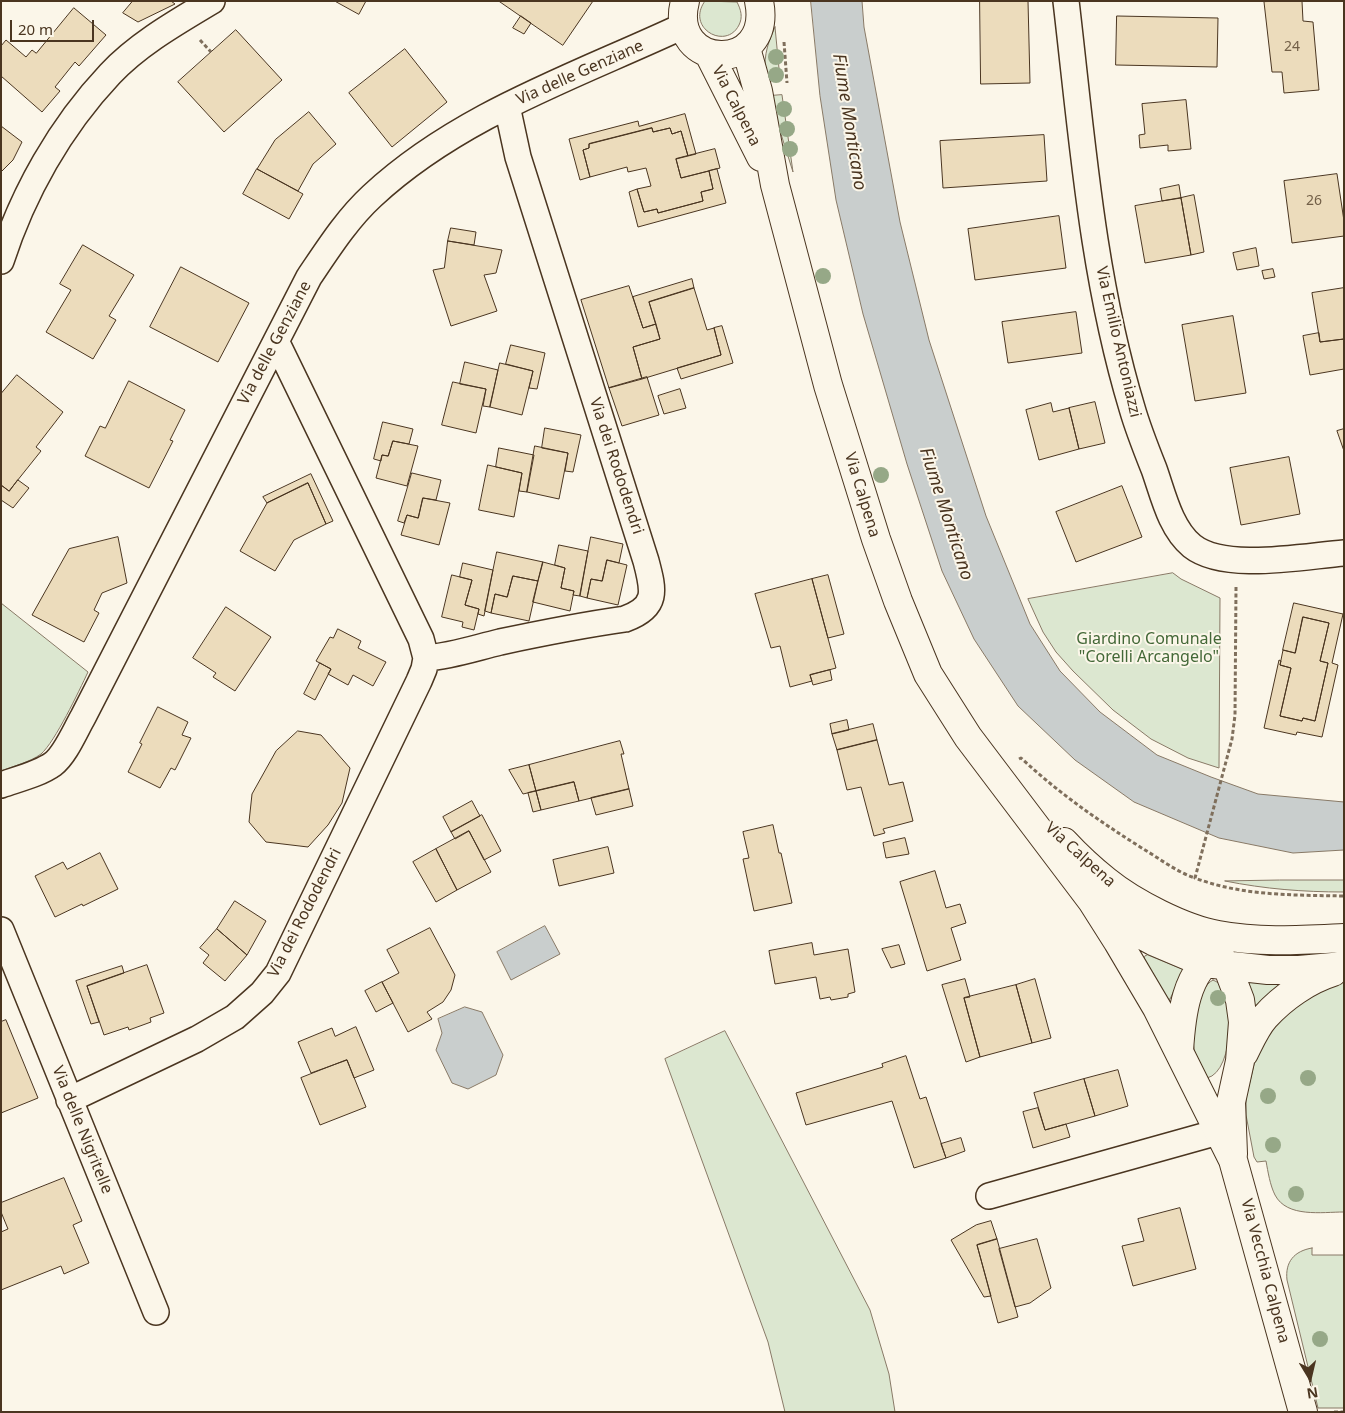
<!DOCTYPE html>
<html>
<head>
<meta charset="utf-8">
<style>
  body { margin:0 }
  #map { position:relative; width:1345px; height:1413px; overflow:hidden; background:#fbf6e9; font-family:"Noto Sans",sans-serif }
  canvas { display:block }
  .frame { position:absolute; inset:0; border:2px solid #4a3520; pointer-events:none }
  .north { position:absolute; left:1285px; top:1353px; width:50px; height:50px; -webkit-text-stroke:4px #fbf6e9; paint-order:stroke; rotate:171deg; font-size:14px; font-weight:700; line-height:20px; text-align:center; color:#4a3520 }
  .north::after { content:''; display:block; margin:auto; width:18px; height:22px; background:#4a3520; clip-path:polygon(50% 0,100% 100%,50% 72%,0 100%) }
  .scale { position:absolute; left:10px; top:20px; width:84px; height:22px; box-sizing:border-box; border:2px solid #4a3520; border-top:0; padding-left:6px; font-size:15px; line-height:18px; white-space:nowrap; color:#4a3520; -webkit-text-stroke:4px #fbf6e9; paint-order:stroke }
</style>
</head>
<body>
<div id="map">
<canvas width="1345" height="1413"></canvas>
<div class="frame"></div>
<div class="north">N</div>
<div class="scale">20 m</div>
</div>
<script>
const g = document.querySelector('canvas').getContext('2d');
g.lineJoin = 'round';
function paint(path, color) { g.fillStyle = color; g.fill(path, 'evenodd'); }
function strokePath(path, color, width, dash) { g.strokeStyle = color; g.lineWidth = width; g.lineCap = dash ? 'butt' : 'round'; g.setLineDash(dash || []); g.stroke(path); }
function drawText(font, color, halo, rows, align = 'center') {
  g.font = font + ' "Noto Sans",sans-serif'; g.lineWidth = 4; g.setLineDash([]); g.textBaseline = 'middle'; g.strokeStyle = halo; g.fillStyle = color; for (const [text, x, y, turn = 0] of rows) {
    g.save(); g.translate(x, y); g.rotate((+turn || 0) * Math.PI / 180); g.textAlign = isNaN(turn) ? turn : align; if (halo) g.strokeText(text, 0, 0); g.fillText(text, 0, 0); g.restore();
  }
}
const green = new Path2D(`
  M705 1 737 2C741 10 743 17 739 25 726 51 685 28 705 1Z
  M775 27 780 79 766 82C763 59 766 47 775 27Z
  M782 95 793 172 769 96Z
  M1173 573 1181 579 1220 598 1219 768 1188 758 1151 739 1113 710 1073 671 1056 652 1043 632 1028 599Z
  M1 603 88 672C79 691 55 742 41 754 30 762 14 766 1 771Z
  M1280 880H1344V892C1303 892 1265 889 1225 881Z
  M1148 955 1184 970 1170 999 1168 1000 1143 960 1145 956Z
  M1344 977V1212C1322 1212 1287 1218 1275 1195 1270 1185 1268 1172 1266 1161L1257 1162 1254 1157 1246 1115V1098L1256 1056 1263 1041 1286 1009Z
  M1213 980C1237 986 1235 1072 1207 1078 1203 1070 1198 1062 1195 1053 1190 1036 1196 988 1213 980Z
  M1249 981 1280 984V985L1255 1009 1248 982Z
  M725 1031 870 1310 889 1374 895 1412H785L768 1342 665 1059Z
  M1312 1248V1255H1344V1408H1318L1287 1280C1285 1262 1294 1251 1312 1248Z`);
paint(green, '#dce7d0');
strokePath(green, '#887966', 1);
const water = new Path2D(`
  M811 1H862L864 27 900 222 929 340 986 516 1030 624 1060 671 1100 712 1157 755 1211 777 1258 794 1344 802V850L1293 853 1219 838 1134 802 1075 760 1018 706 974 639 942 571 907 464 863 314 836 200 820 96Z
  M545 926 560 954 511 980 497 952Z
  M465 1007 482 1012 503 1055 496 1075 468 1089 452 1083 436 1050 442 1033 438 1019Z`);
paint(water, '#c9cecd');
strokePath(water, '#887966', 1);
const building = new Path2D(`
  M133 1H171L175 4 138 22 123 13Z
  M335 1H366L359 14Z
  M499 1H593L563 45Z
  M980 1H1028L1030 83 981 84Z
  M1302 1 1303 21 1313 22 1319 90 1284 93 1282 72H1272L1264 2Z
  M74 8 106 35 79 66 75 62 55 87 60 91 42 112 1 76V46L6 40 26 57 32 50 36 53Z
  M521 16 531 23 524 34 513 28Z
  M1117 16 1218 18 1217 67 1116 65Z
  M236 30 282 80 224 132 178 82Z
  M405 49 447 102 392 147 349 93Z
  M1186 100 1191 149 1168 151V145L1140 148 1139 135 1145 134 1142 104Z
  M309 112 336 144 313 164 298 191 257 169 275 140Z
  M685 114 696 154 688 156 681 131 672 134 670 128 653 132 652 128 589 144V148L583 150 590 177 580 180 569 139 638 121 639 126Z
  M1 126 22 142 13 160 1 172Z
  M652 128 653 132 670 128 672 134 681 131 688 156 676 159 681 178 709 171 713 189 701 192 703 201 658 213 657 209 644 212 637 189 651 186 646 168 628 172 627 167 590 177 583 150 589 148V144Z
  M1044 135 1047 181 943 188 940 141Z
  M715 149 720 168 681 178 676 159Z
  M257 169 303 194 289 219 243 194Z
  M717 169 726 203 638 227 629 192 637 189 644 212 657 209 658 213 703 201 701 192 713 189 709 171Z
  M1337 174 1344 221V236L1292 243 1284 181Z
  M1179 185 1181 198 1162 201 1160 189Z
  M1194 195 1204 252 1191 255 1181 198Z
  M1181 198 1191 255 1145 263 1135 206Z
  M1059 216 1066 268 975 280 968 229Z
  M451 228 476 232 474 245 448 241Z
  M448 241 502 250 496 273 484 275 497 311 451 326 433 270 444 268Z
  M83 245 134 275 109 316 116 320 93 359 46 332 71 290 60 284Z
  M1256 248 1259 266 1237 270 1233 253Z
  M181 267 249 303 218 362 150 327Z
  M1273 269 1275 277 1264 279 1262 271Z
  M692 279 694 288 649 302 656 324 643 328 633 297Z
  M629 286 643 328 656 324 660 339 633 347 642 379 609 388 581 300Z
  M694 288 707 330 714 328 721 355 642 379 633 347 660 339 649 302Z
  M1344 288V339L1320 342 1312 293Z
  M1076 312 1082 353 1008 363 1002 322Z
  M1233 316 1246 393 1195 401 1182 325Z
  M722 326 733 363 681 379 677 368 721 355 714 328Z
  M1319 333 1320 342 1344 339V369L1310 375 1303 336Z
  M511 345 545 353 537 389 529 388 533 371 506 364Z
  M465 362 498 370 490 407 483 406 486 389 460 384Z
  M500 363 533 371 522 415 490 407Z
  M17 375 63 412 36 447 41 451 9 491 1 485V394Z
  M647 377 659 415 622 426 609 388Z
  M129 381 185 410 170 440 173 441 149 488 85 456 100 426 105 428Z
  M453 382 486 389 476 433 442 425Z
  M680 389 686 408 664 414 658 396Z
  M1095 402 1105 443 1079 449 1069 408Z
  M1051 403 1053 412 1069 408 1079 449 1039 460 1026 410Z
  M383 422 413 429 409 444 393 441 388 456 382 455 381 461 374 459Z
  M545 428 581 435 573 472 565 471 568 453 542 448Z
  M1344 429V451L1337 431Z
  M393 441 418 446 407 486 376 478 382 455 388 456Z
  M535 446 568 453 559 499 527 492Z
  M499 448 534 455 527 492 519 491 522 473 496 467Z
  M1289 457 1300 514 1241 525 1230 468Z
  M488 465 522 473 514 517 479 510Z
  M412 473 441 480 436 500 423 498 418 518 407 515 404 523 398 521Z
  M311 474 333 521 326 524 308 483 267 503 263 497Z
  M18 480 29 488 13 508 1 500V485L9 491Z
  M308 483 326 524 294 540 275 571 240 551 267 503Z
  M1122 486 1142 537 1076 562 1056 512Z
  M423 498 450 503 439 545 401 535 407 515 418 518Z
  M118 537 127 583 102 593 94 610 99 613 84 642 32 615 69 549Z
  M591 537 623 544 619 563 607 560 602 581 591 579 587 598 580 596Z
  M559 545 588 551 580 596 573 595 574 591 561 588 565 568 555 565Z
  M497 552 543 562 538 581 513 576 507 597 495 594 491 613 485 611Z
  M607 560 627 565 618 605 587 598 591 579 602 581Z
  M543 562 565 568 561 588 574 591 570 611 533 602Z
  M463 563 493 570 484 616 478 614 479 609 465 605 472 580 460 577Z
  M452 575 472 580 465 605 479 609 474 630 462 627 463 622 442 617Z
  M828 575 844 634 828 638 812 579Z
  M513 576 538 581 529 621 491 613 495 594 507 597Z
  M812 579 836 668 810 675 812 681 790 687 780 646 771 648 755 594Z
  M1294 603 1343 614 1332 663 1338 665 1322 737 1297 732 1296 735 1264 728 1279 660 1281 661 1280 665 1291 668 1280 716 1302 721 1303 718 1315 721 1328 663 1320 661 1329 623 1303 617 1295 653 1283 650Z
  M226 607 271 637 235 691 213 677 216 673 193 658Z
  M1303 617 1329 623 1320 661 1328 663 1315 721 1303 718 1302 721 1280 716 1291 668 1280 665 1283 650 1295 653Z
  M338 629 361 641 358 648 386 662 373 686 353 675 348 685 328 674 331 669 316 661 330 637 333 638Z
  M320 663 331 669 315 700 304 694Z
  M830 670 832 680 813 685 810 675Z
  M158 707 188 722 182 735 191 738 175 770 171 768 160 788 128 772 142 744 140 743Z
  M847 720 849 730 832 734 830 724Z
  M873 724 877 740 837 750 832 734Z
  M298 731 321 735 350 768 342 803 328 825 308 847 266 842 249 822 252 794 276 751Z
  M877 740 889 785 903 782 913 821 883 829 885 833 874 836 861 787 847 790 837 750Z
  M620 741 624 754H621L629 789 579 801 574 782 536 791 529 765Z
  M529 765 536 791 523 794 509 770Z
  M574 782 579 801 541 810 536 791Z
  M629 789 633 806 596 815 591 798Z
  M536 791 541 810 533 812 528 793Z
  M472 801 480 816 451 832 443 817Z
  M482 815 501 851 484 860 469 831 455 839 451 832Z
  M773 825 779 853H781L792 903 754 911 743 859 749 858 743 832Z
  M469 831 491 872 457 890 436 849Z
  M905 838 909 854 886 858 883 843Z
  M608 847 614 873 559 886 553 860Z
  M436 849 457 890 436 902 413 862Z
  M100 853 118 889 83 906 82 904 55 917 35 876 63 862 67 869Z
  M935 871 946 908 960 904 966 923 951 928 961 960 927 971 900 882Z
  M235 901 266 921 247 955 217 929Z
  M430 928 455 975 451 990 443 1002 427 1012 432 1019 408 1032 382 982 399 973 387 950Z
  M217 929 247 955 225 981 203 963 209 955 200 948Z
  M812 943 814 955 848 949 855 992 848 994V997L831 1000 830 997 820 999 816 977 775 984 769 951Z
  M899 945 905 964 891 968 882 949Z
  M147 965 164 1013 150 1018 151 1022 129 1030 128 1027 104 1035 87 986Z
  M122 966 124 973 87 986 99 1022 91 1024 76 981Z
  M965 979 970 997 964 998 980 1057 966 1062 942 985Z
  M1035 979 1051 1038 1032 1043 1016 985Z
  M382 982 393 1003 376 1012 365 991Z
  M1016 985 1032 1043 980 1057 964 998Z
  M6 1020 38 1098 1 1113V1022Z
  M356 1027 374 1070 354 1078 347 1060 311 1073 298 1042 332 1028 335 1036Z
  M906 1056 920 1099 926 1097 946 1158 914 1168 892 1101 806 1125 796 1093 883 1067 882 1064Z
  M347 1060 366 1107 320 1125 301 1078Z
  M1118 1070 1128 1106 1095 1116 1084 1079Z
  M1084 1079 1095 1116 1045 1130 1034 1093Z
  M1038 1108 1045 1130 1066 1124 1070 1137 1033 1148 1023 1112Z
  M961 1138 965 1151 946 1158 941 1144Z
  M64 1178 82 1221 73 1225 89 1263 64 1274 61 1266 1 1290V1232L8 1229 1 1212V1203Z
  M1180 1208 1196 1269 1133 1286 1122 1246 1144 1241 1138 1219Z
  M991 1221 997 1239 977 1245 991 1296 984 1297 951 1240 976 1225Z
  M997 1239 1018 1317 998 1323 977 1245Z
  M1037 1239 1051 1288 1030 1303 1015 1307 999 1249Z`);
paint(building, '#ecdcbc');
strokePath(building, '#4a3520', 1);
const street = new Path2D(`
  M1066 1C1082 137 1092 276 1132 408 1138 429 1146 449 1154 469 1163 494 1170 528 1192 546 1225 572 1304 556 1344 553
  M1 261C23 193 60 127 110 74 138 44 177 22 212 1
  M276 341 421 639 426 658
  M1 785C18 779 39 774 53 764 65 755 75 731 83 717L309 277C328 249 347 219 372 196 459 115 576 76 683 26
  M1 930 156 1312
  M69 1100 197 1039 235 1017 262 993 278 973 419 681 424 669 426 658C452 656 475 648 500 642 542 633 583 625 625 619 658 607 654 591 646 561L518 157 507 106
  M989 1196 1218 1132`);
const secondary = new Path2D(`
  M685 1C667 71 774 75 759 1
  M746 48 758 91 775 185 828 385 876 539 898 601 928 674 968 737 1092 901 1118 942 1157 1008 1233 1160 1303 1412
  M709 54 761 157
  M1064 842C1077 856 1091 869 1106 881 1133 903 1184 929 1218 935 1260 943 1302 940 1344 938
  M1103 910 1127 927 1153 941 1205 963 1268 970H1299L1344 966
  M1184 937 1215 951 1227 966 1240 1000 1243 1022 1240 1061 1231 1102 1233 1154
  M1179 1051C1181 1019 1185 969 1219 953
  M1244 1053C1250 1041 1256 1027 1265 1017 1283 997 1308 980 1333 972`);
strokePath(street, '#4a3520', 28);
strokePath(secondary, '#4a3520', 30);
strokePath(new Path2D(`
  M200 40 211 52
  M784 42 787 83
  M1236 587 1235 715 1232 739 1195 878C1242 896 1294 895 1344 896
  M1019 759 1021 758C1061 795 1099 821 1145 850 1160 859 1177 872 1195 878
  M1334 1412H1344`), '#7f6f5c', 3, [4, 2.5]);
strokePath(street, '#fbf6e9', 25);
strokePath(secondary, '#fbf6e9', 28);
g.fillStyle = '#96a887';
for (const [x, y] of [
  [776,57],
  [776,75],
  [784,109],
  [787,129],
  [790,149],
  [823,276],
  [881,475],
  [1218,998],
  [1308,1078],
  [1268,1096],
  [1273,1145],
  [1296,1194],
  [1320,1339]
]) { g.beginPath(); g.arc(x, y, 8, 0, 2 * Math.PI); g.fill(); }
drawText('14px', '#725f47', null, [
  ["24",1292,47],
  ["26",1314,201]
]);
drawText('16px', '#4a3520', '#fbf6e9', [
  ["Via delle Genziane",580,73,-24],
  ["Via Calpena",736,106,63],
  ["Via Emilio Antoniazzi",1118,342,77],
  ["Via delle Genziane",275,343,-62],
  ["Via dei Rododendri",616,466,72],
  ["Via Calpena",862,495,73],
  ["Via Calpena",1080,855,42],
  ["Via dei Rododendri",305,913,-63],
  ["Via delle Nigritelle",82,1130,68],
  ["Via Vecchia Calpena",1265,1271,75]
]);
drawText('16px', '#436837', '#fbf6e9', [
  ["Giardino Comunale",1149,639],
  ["\"Corelli Arcangelo\"",1149,657]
]);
drawText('italic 18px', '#4a3520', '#fbf6e9', [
  ["Fiume Monticano",849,122,81],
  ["Fiume Monticano",946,514,72]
]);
</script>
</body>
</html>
